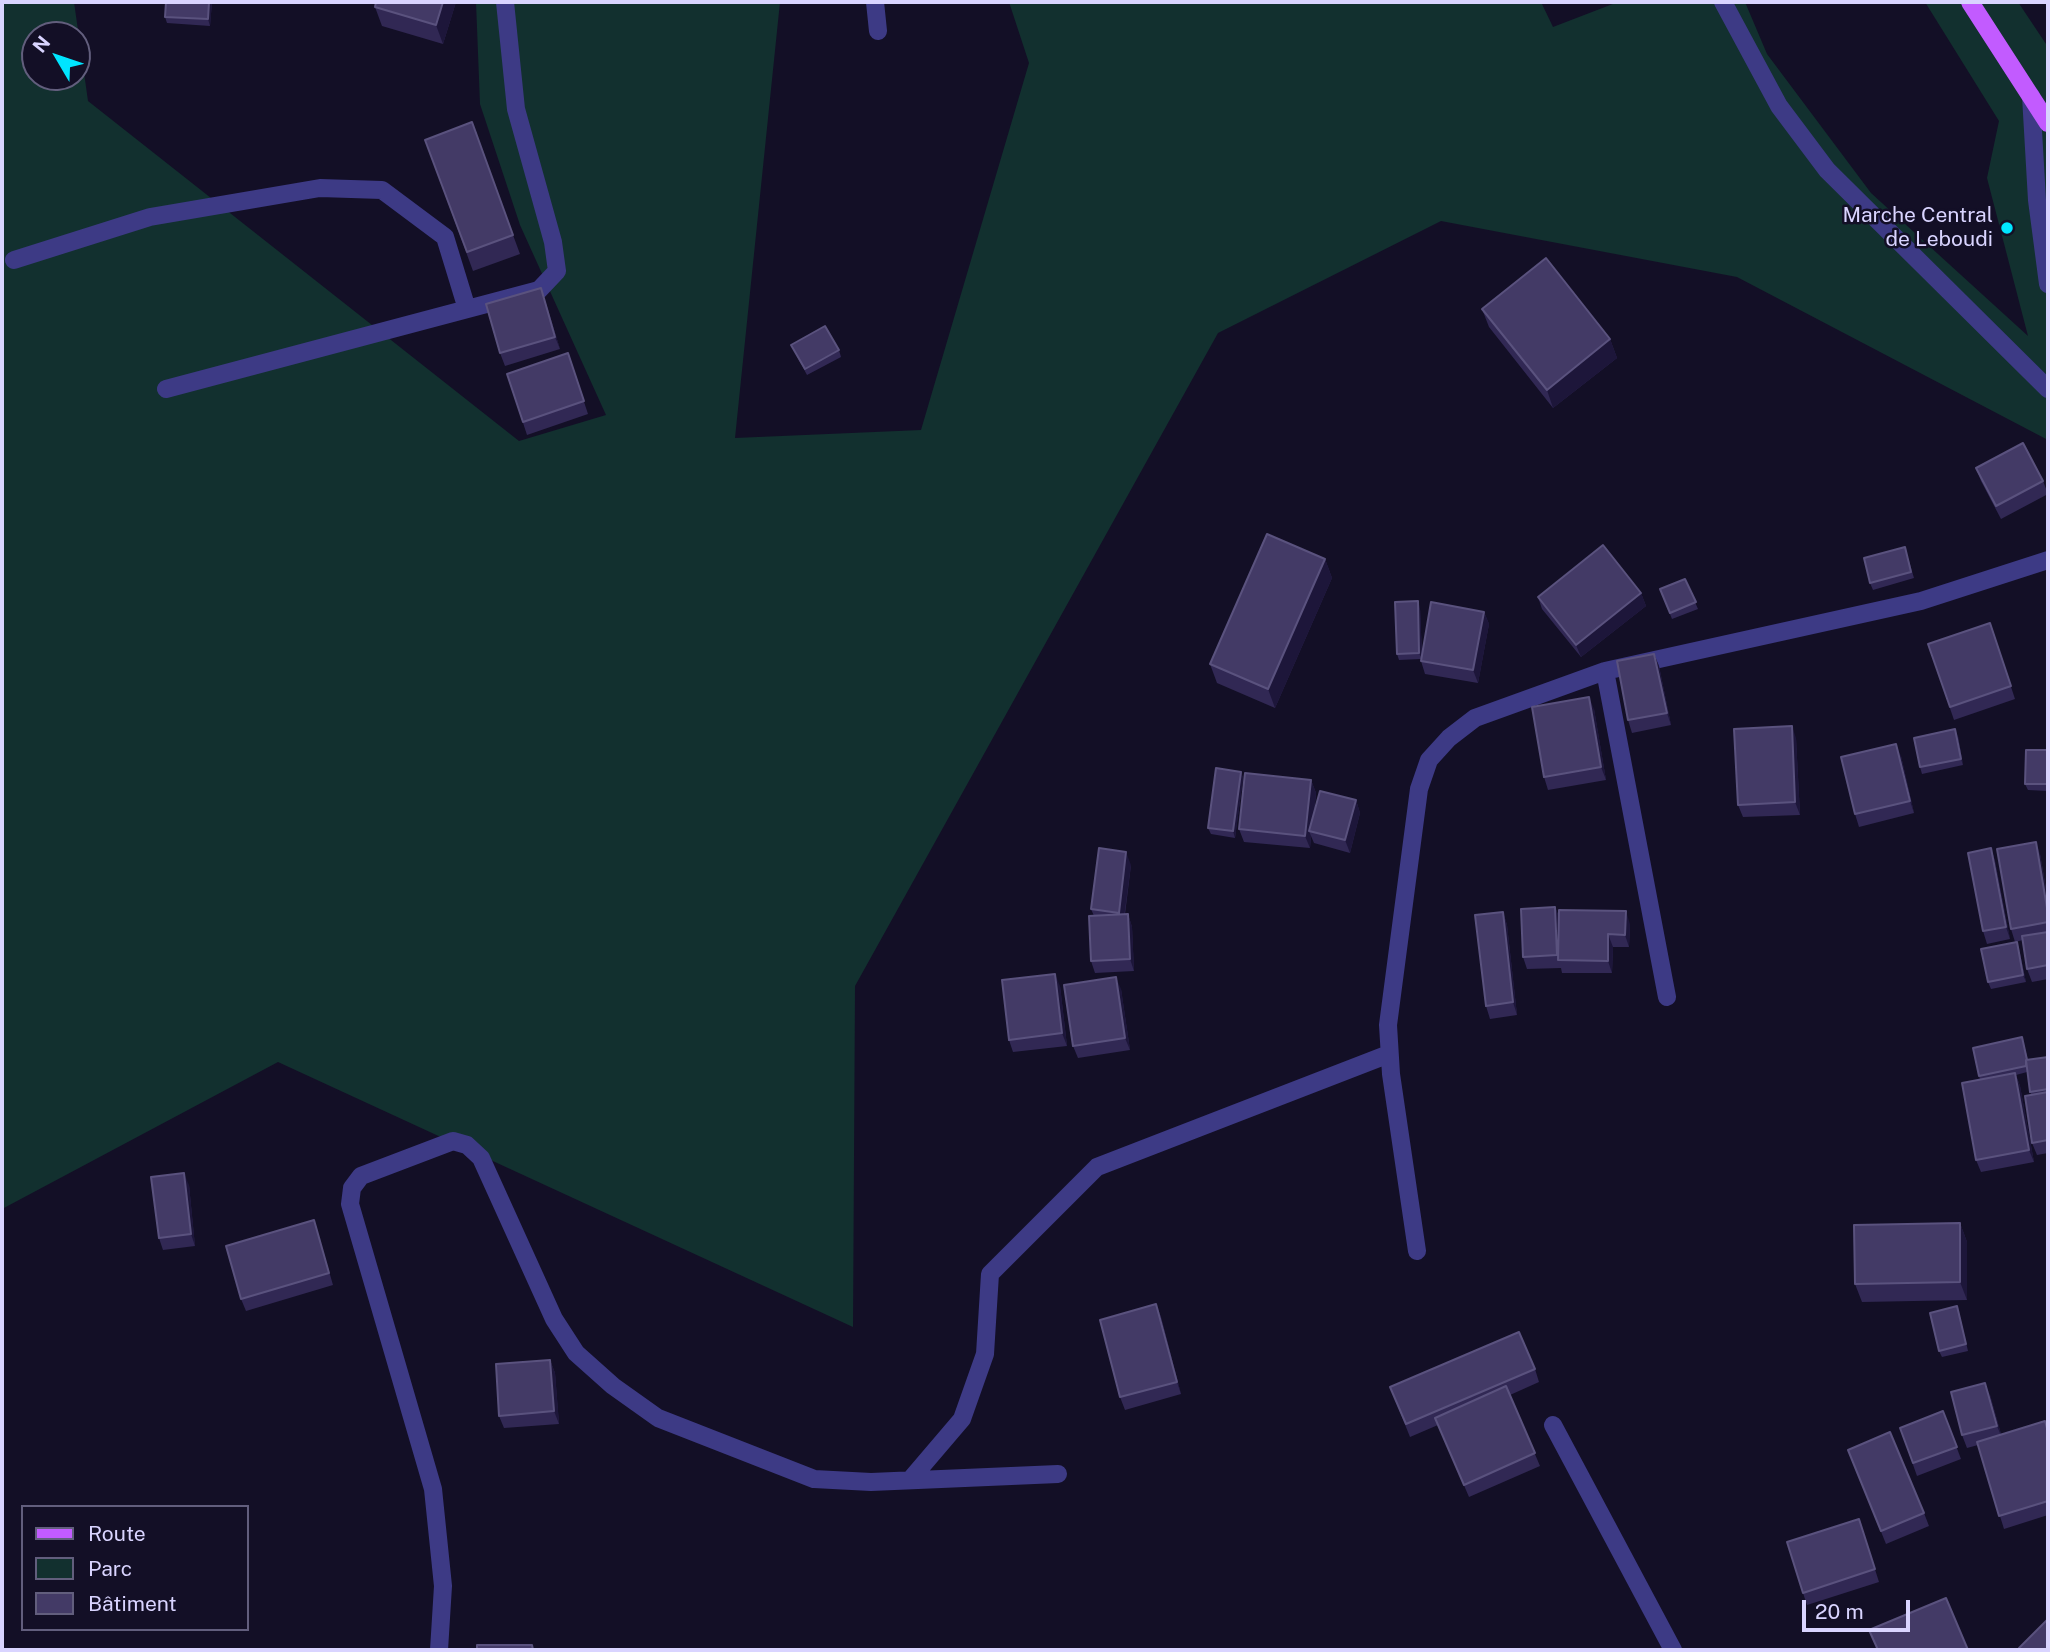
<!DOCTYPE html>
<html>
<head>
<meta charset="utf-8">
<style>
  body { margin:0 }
  #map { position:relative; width:2050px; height:1652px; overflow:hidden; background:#130f26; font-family:"Public Sans",sans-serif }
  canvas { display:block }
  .frame { position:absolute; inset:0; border:4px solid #d9d4ff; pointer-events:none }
  .legend { position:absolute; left:21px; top:1505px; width:228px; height:126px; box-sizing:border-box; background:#130f26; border:2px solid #625e7d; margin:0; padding:9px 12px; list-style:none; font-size:21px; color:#d9d4ff }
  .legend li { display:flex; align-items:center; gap:14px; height:35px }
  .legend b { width:35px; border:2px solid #625e7d }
  .north { position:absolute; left:21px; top:21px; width:70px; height:70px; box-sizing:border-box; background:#130f26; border:2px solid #625e7d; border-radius:50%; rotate:309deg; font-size:19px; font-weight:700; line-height:28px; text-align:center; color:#d9d4ff }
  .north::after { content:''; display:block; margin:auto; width:24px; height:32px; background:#00e5ff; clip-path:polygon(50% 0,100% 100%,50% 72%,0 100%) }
  .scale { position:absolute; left:1802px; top:1600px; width:108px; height:32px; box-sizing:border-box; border:4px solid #d9d4ff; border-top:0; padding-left:9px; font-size:21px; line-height:24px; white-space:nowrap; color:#d9d4ff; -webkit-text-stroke:5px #130f26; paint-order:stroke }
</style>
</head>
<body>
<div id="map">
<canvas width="2050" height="1652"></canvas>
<div class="frame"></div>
<ul class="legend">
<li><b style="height:9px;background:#c25bff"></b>Route</li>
<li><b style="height:19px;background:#12302f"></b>Parc</li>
<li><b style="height:19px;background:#433a66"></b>Bâtiment</li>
</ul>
<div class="north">N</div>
<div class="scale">20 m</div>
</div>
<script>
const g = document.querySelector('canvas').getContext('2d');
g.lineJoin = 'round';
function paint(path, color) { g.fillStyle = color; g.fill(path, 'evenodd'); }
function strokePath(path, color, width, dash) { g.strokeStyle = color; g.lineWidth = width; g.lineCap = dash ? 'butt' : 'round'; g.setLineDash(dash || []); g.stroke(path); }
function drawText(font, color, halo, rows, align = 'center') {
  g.font = font + ' "Public Sans",sans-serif'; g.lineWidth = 5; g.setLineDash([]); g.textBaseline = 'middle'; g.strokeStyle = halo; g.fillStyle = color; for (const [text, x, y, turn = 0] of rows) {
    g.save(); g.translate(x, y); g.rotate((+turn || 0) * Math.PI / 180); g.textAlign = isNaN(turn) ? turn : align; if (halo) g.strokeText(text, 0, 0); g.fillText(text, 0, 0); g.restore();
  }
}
paint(new Path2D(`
  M2 2H74L88 101 519 441 606 415 520 225 480 104 476 2H780L735 438 921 430 1029 63 1009 2H1541L1553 27 1618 2H1745L1767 54 1871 193 2028 336 1987 178 1999 121 1925 2H2018L2048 47V440L1737 277 1441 221 1218 333 855 986 853 1327 278 1062 2 1209ZM35 35H77V77H35Z`), '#12302f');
strokePath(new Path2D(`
  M875 2 878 31
  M1723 2 1779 106 1827 170 2048 389
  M2031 96 2037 200 2048 284
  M14 260 150 217 320 188 382 190 445 237 467 309
  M166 389 539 290 557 271 553 242 516 109 505 2
  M1605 671 1667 997
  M1417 1251 1391 1074 1388 1025 1419 789 1429 760 1449 738 1475 718 1605 671 1921 601 2048 560
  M1553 1425 1673 1650
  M910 1480 962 1419 985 1354 990 1274 1097 1167 1389 1054
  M439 1650 443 1586 433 1489 350 1204 352 1188 361 1176 453 1141 467 1145 481 1158 554 1319 576 1353 613 1386 658 1418 814 1479 871 1482 1058 1474`), '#3d3a85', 18);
strokePath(new Path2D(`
  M1970 2 2048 123`), '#c25bff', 18);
paint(new Path2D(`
  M166 2H212L210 26 167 23 165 17Z
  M376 2H456L443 44 382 26 375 7Z
  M425 140 513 235 520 254 473 271Z
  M545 300 560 349 505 366 500 353Z
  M1482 309 1610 339 1617 358 1553 408 1489 327Z
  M791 345 839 350 841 357 807 375 794 351Z
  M568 353 588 414 527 435 507 374Z
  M1976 468 2043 481 2048 494 2001 519 1981 481Z
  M1907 554 1914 578 1873 590 1870 583Z
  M1325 559 1332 578 1275 708 1217 683 1210 664Z
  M1685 579 1698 609 1672 619 1660 589Z
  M1641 593 1646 606 1581 657 1542 609 1538 597Z
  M1420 608 1422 656 1484 612 1489 624 1478 683 1425 674 1421 661V659L1399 660 1397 654Z
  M1990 623 2015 699 1954 720 1928 644Z
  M1654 654 1659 666 1671 725 1632 733 1628 720Z
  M1594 709 1606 780 1548 790 1544 777Z
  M1958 736 1963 765 1922 774 1920 767Z
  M1796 738 1800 815 1743 817 1738 805Z
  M2048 750V791L2028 790 2025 784Z
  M1901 756 1914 813 1859 827 1855 814Z
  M1241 772 1243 778 1235 838 1211 834 1208 828Z
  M1311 780 1316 793 1314 815 1356 800 1360 813 1350 853 1314 843 1311 836 1310 848 1244 842 1239 829Z
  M1991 848 1995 861 2010 939 1987 944 1983 931Z
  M2040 854 2048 900V979L2032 982 2027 969 2023 940 2015 942 2011 929Z
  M1131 865 1125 914H1128L1132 927 1134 971 1095 973 1091 961 1094 916 1091 909Z
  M1555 907 1559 917 1630 924 1629 947H1613L1612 973H1562L1561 968 1527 969 1523 957Z
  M1503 912 1507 925 1517 1015 1490 1019 1486 1006Z
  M2017 942 2019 949 2026 982 1991 989 1988 982Z
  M1060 986 1067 1046 1013 1052 1009 1040Z
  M1121 989 1130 1050 1078 1058 1073 1046Z
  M2022 1037 2028 1060 2048 1057V1153L2037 1155 2032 1143 2031 1095 2027 1072 2016 1075 2020 1086 2034 1162 1981 1172 1976 1160 1980 1080 1979 1076Z
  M189 1185 195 1246 163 1250 159 1238Z
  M1960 1223 1967 1242V1300L1862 1302 1855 1284Z
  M318 1233 333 1285 246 1311 241 1299Z
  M1156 1304 1161 1317 1181 1394 1125 1410 1120 1397Z
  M1959 1312 1968 1351 1942 1357 1939 1351Z
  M550 1360 555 1373 559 1424 504 1428 499 1416Z
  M1535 1369 1539 1382 1510 1395 1540 1466 1469 1497 1438 1425 1410 1437 1390 1387Z
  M1990 1395 2001 1434 2045 1421 2048 1430V1515L2004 1529 1978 1445 1967 1448 1962 1435Z
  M1943 1411 1961 1459 1917 1476 1900 1428Z
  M1848 1450 1924 1513 1929 1526 1886 1544Z
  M1859 1519 1879 1582 1807 1605 1803 1593Z`), '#312854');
paint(new Path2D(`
  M209 2H212L210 26 208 19Z
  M443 2H456L443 44 436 25Z
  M541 288 545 300 560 349 555 337Z
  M1610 339 1617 358 1553 408 1547 390Z
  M1325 559 1332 578 1275 708 1268 689Z
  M1641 593 1646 606 1581 657 1576 645Z
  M1418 601 1420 608 1422 659 1419 653Z
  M1484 612 1489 624 1478 683 1473 670Z
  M1654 654 1659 666 1671 725 1667 713Z
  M1589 697 1594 709 1606 780 1601 767Z
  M1792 726 1796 738 1800 815 1795 802Z
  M1955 729 1958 736 1963 765 1961 759Z
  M1896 744 1901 756 1914 813 1910 801Z
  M1241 772 1243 778 1235 838 1233 831Z
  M1311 780 1316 793 1312 831H1309L1311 836 1310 848 1305 836Z
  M1356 800 1360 813 1350 853 1345 840Z
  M2036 842 2040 854 2048 900V914Z
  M1991 848 1995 861 2010 939 2006 927Z
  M1126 852 1131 865 1123 925 1119 913Z
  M1555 907 1560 920 1559 960 1557 955Z
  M1626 911 1630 924 1629 947 1625 935Z
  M1503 912 1507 925 1517 1015 1513 1002Z
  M1128 914 1132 927 1134 971 1130 959Z
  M1608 934 1613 947 1612 973 1608 961Z
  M2017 942 2019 949 2026 982 2023 975Z
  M1055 974 1060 986 1067 1046 1062 1033Z
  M1116 977 1121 989 1130 1050 1125 1038Z
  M2015 1073 2020 1086 2034 1162 2029 1150Z
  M184 1173 189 1185 195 1246 191 1234Z
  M1960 1223 1967 1242V1300L1960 1282Z
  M1156 1304 1161 1317 1181 1394 1177 1382Z
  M550 1360 555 1373 559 1424 554 1411Z
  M1985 1383 1990 1395 2002 1438 1997 1426Z`), '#1d163a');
const building = new Path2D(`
  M166 2H209L208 19 165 17Z
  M376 2H443L436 25 375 7Z
  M472 122 513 235 467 252 425 140Z
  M1546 258 1610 339 1547 390 1482 309Z
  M541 288 555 337 500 353 486 304Z
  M825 326 839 350 805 369 791 345Z
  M568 353 584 401 523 422 507 374Z
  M2023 443 2043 481 1996 506 1976 468Z
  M1267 534 1325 559 1268 689 1210 664Z
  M1603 545 1641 593 1576 645 1538 597Z
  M1905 547 1911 572 1870 583 1864 558Z
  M1685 579 1696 602 1670 613 1660 589Z
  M1418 601 1419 653 1397 654 1395 602Z
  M1431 602 1484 612 1473 670 1421 661Z
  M1990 623 2011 686 1950 707 1928 644Z
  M1654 654 1667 713 1628 720 1617 661Z
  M1589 697 1601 767 1544 777 1532 707Z
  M1792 726 1795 802 1738 805 1734 729Z
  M1955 729 1961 759 1920 767 1914 738Z
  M1896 744 1910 801 1855 814 1841 757Z
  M2026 750H2048V784H2025Z
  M1216 768 1241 772 1233 831 1208 828Z
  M1245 773 1311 780 1305 836 1239 829Z
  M1320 791 1356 800 1345 840 1309 831Z
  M2036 842 2048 914V922L2011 929 1997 849Z
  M1099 848 1126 852 1119 913 1091 909Z
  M1991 848 2006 927 1983 931 1968 853Z
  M1555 907 1557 955 1523 957 1521 909Z
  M1559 910 1626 911 1625 935 1608 934V961L1558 960Z
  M1503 912 1513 1002 1486 1006 1475 915Z
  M1128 914 1130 959 1091 961 1089 916Z
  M2048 932V965L2027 969 2022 936Z
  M2017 942 2023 975 1988 982 1981 949Z
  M1055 974 1062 1033 1009 1040 1002 980Z
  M1116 977 1125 1038 1073 1046 1064 985Z
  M2022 1037 2027 1060H2026V1066L1979 1076 1973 1048Z
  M2048 1057V1089L2030 1092 2026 1060Z
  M2015 1073 2029 1150 1976 1160 1962 1083Z
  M2048 1092V1140L2032 1143 2025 1096Z
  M184 1173 191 1234 159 1238 151 1177Z
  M314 1220 329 1273 241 1299 226 1246Z
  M1960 1223V1282L1855 1284 1854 1225Z
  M1156 1304 1177 1382 1120 1397 1100 1320Z
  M1957 1306 1966 1344 1939 1351 1930 1313Z
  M1519 1332 1535 1369 1406 1424 1390 1387Z
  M550 1360 554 1411 499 1416 496 1364Z
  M1985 1383 1997 1426 1962 1435 1951 1392Z
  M1506 1386 1535 1453 1464 1485 1435 1418Z
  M1943 1411 1957 1447 1913 1463 1900 1428Z
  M2045 1421 2048 1432V1501L1999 1516 1977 1442Z
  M1890 1432 1924 1513 1881 1531 1848 1450Z
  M1859 1519 1875 1569 1803 1593 1787 1542Z
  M1946 1598 1968 1650H1878L1869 1630Z
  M2048 1619V1650H2021L2019 1648Z
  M477 1645H532L533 1650H477Z`);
paint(building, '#433a66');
strokePath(building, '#5a527e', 2);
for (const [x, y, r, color] of [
  [2007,228,7,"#00e5ff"]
]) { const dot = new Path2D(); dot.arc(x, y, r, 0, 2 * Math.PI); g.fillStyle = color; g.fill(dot); strokePath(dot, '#130f26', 2.5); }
drawText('21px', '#d9d4ff', '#130f26', [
  ["Marche Central",1993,216],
  ["de Leboudi",1993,240]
], 'right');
</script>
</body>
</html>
